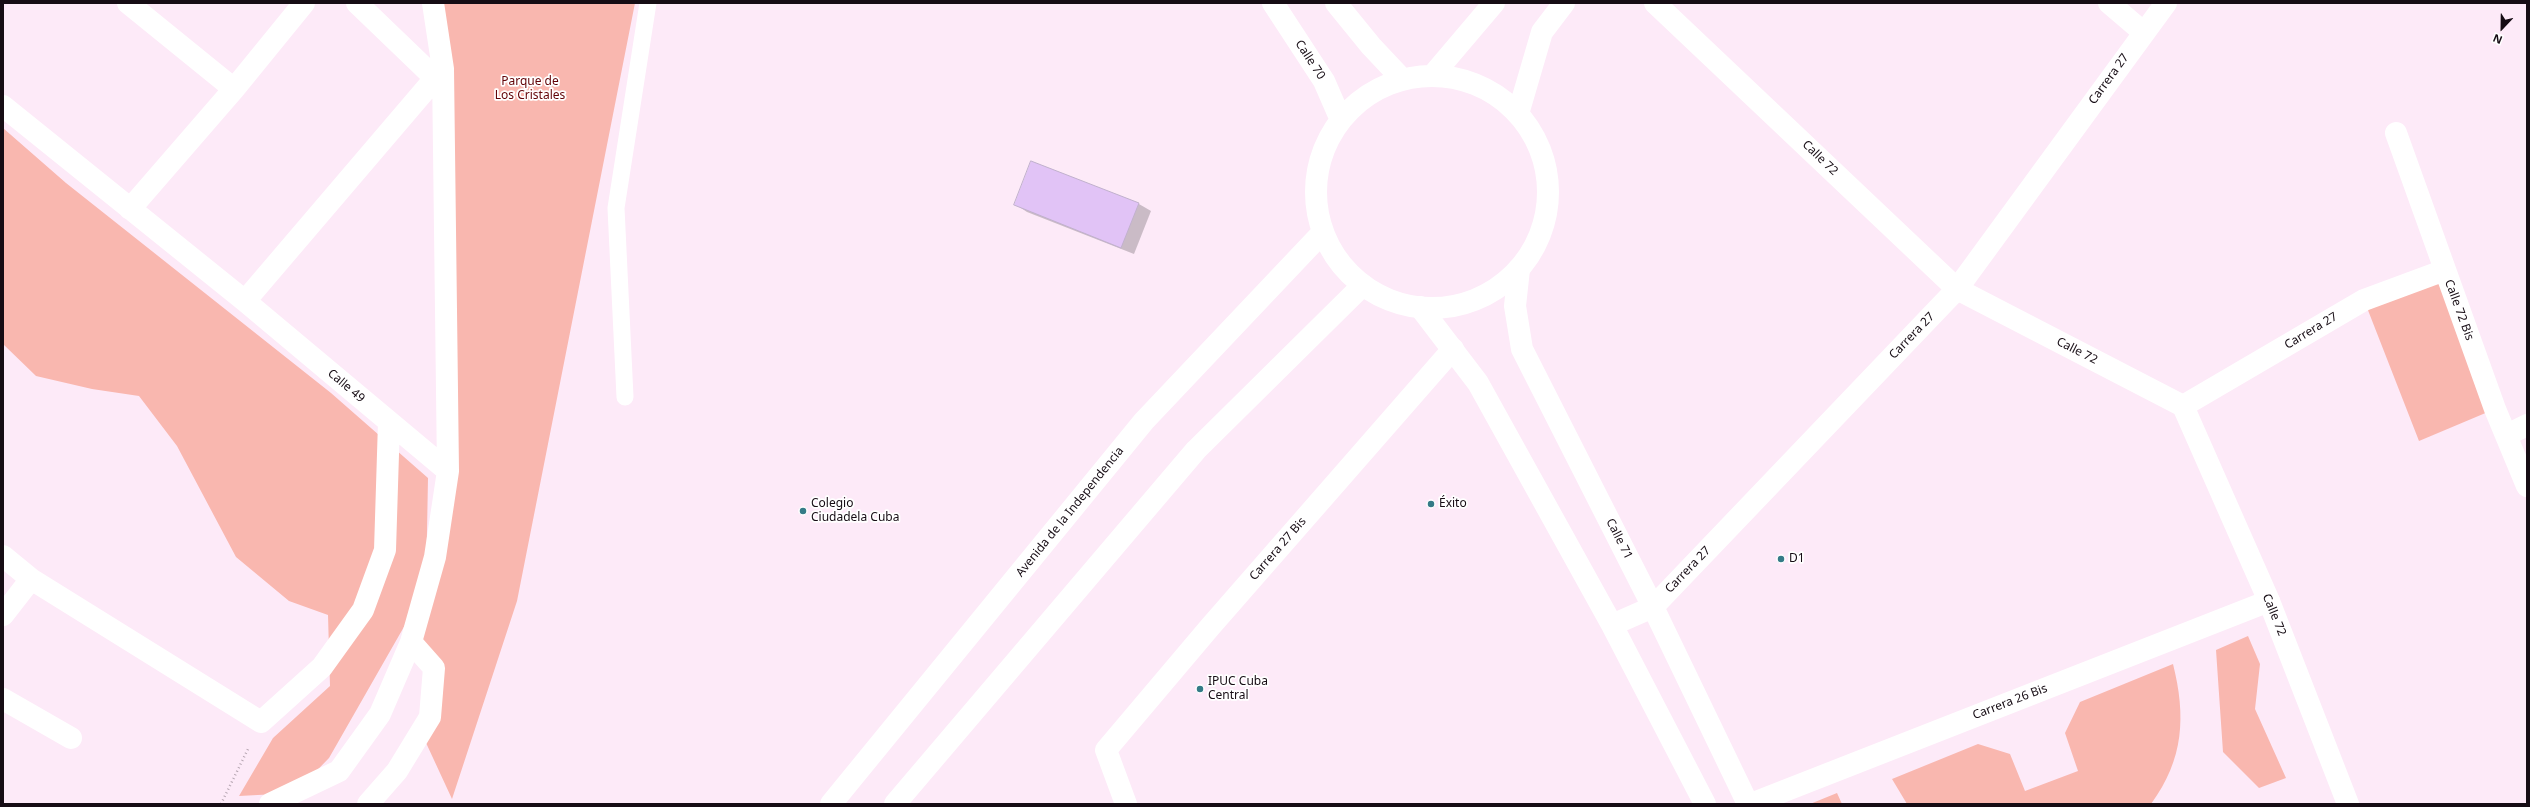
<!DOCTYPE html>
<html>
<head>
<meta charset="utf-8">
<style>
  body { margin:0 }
  #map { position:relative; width:2530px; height:807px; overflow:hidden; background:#fdeaf8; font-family:"Noto Sans",sans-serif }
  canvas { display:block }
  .frame { position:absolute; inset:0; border:4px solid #160c14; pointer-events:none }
  .north { position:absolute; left:2482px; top:8px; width:40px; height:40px; -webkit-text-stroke:3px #fff; paint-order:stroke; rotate:202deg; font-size:11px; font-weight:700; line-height:16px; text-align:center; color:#160c14 }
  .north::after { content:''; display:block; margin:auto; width:14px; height:18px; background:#160c14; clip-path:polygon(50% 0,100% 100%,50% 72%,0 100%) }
</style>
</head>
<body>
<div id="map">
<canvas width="2530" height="807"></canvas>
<div class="frame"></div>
<div class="north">N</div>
</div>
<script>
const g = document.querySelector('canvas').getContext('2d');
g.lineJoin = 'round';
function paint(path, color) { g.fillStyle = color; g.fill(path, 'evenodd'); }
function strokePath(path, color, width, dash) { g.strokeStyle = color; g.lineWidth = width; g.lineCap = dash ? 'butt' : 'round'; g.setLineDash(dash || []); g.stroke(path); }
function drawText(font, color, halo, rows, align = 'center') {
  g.font = font + ' "Noto Sans",sans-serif'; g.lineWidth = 3.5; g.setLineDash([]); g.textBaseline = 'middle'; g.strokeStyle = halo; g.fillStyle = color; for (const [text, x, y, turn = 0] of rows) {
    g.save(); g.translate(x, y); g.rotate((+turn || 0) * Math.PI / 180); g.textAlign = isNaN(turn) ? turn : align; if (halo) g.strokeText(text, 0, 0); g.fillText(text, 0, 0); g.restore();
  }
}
paint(new Path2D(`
  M433 3H635L517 601 452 799 421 732 433 668 411 642 425 590 329 758 295 793 239 796 273 738 330 686 328 615 289 601 236 557 177 446 139 396 92 389 36 376 3 344V128L66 183 331 393 428 478 426 585 448 471Z
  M2445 270 2495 409 2419 441 2364 300Z
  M2248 636 2260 664 2255 709 2286 778 2259 788 2223 752 2216 650Z
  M2173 664C2186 716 2184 759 2151 804H1907L1892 779 1978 744 2010 754 2025 791 2078 771 2065 733 2080 702Z
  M1837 793 1842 804H1810Z`), '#f9b7af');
paint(new Path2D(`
  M1032 162 1139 204 1151 211 1134 254 1027 212 1015 204Z`), '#0003');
const building = new Path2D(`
  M1031 161 1139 203 1121 248 1014 205Z`);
paint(building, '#e1c3f6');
strokePath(building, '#c0b0cc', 1);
strokePath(new Path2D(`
  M221 804 248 749`), '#b6a6b2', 2.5, [1, 3]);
strokePath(new Path2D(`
  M625 397 616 208 648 3`), '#fff', 17);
strokePath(new Path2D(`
  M128 3 234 89
  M357 3 435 78
  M1655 3 1957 289 2166 3
  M2109 3 2143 32
  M3 106 245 301 448 471
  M2396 133 2495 409 2527 486
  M130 209 234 89 304 3
  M245 301 443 69
  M2183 406 2364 300 2445 270
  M2507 435 2527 425
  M3 556 31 579 261 722 322 667 363 610 385 550 389 422
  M3 615 31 579
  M3 699 71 738
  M270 804 339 771 380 714 411 642 435 557 448 471 443 69 433 3
  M368 804 397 771 430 717 434 668 411 642
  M1126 804 1106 750 1210 627 1453 349
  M1751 804 2269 601`), '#fff', 22);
strokePath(new Path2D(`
  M1519 269 1515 306 1522 349 1653 607 1748 804
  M1420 307 1478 383 1612 625 1705 804
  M1612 625 1653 607 1957 289 2183 406 2269 601 2348 804`), '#fff', 22);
strokePath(new Path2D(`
  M1273 3 1324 81 1341 120
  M1336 3 1371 46 1403 80
  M1432 76 1494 3
  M1316 192a116 116 0 1 1 232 0a116 116 0 1 1-232 0Z
  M1518 114 1542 32 1564 3
  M831 804 1144 421 1323 232
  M895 804 1196 450 1363 285`), '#fff', 22);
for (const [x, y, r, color] of [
  [1431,504,4,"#347b87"],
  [803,511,4,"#347b87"],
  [1781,559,4,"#347b87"],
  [1200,689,4,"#347b87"]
]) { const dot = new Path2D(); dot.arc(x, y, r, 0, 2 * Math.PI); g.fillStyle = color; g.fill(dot); strokePath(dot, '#fff', 1.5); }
drawText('12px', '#160c14', '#fff', [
  ["Calle 70",1310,60,57],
  ["Carrera 27",2109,79,-54],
  ["Calle 72",1820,158,44],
  ["Calle 72 Bis",2459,310,70],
  ["Carrera 27",2311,331,-31],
  ["Carrera 27",1912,336,-46],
  ["Calle 72",2077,351,27],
  ["Calle 49",346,386,40],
  ["Avenida de la Independencia",1070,512,-51],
  ["Calle 71",1619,539,63],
  ["Carrera 27 Bis",1278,549,-49],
  ["Carrera 27",1688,570,-46],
  ["Calle 72",2274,615,68],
  ["Carrera 26 Bis",2010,702,-21]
]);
drawText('12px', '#620307', '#fff', [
  ["Parque de",530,82],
  ["Los Cristales",530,96]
]);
drawText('12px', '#160c14', '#fff', [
  ["Colegio",811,504],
  ["Ciudadela Cuba",811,518],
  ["Éxito",1439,504],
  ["D1",1789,559],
  ["IPUC Cuba",1208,682],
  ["Central",1208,696]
], 'left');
</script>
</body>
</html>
